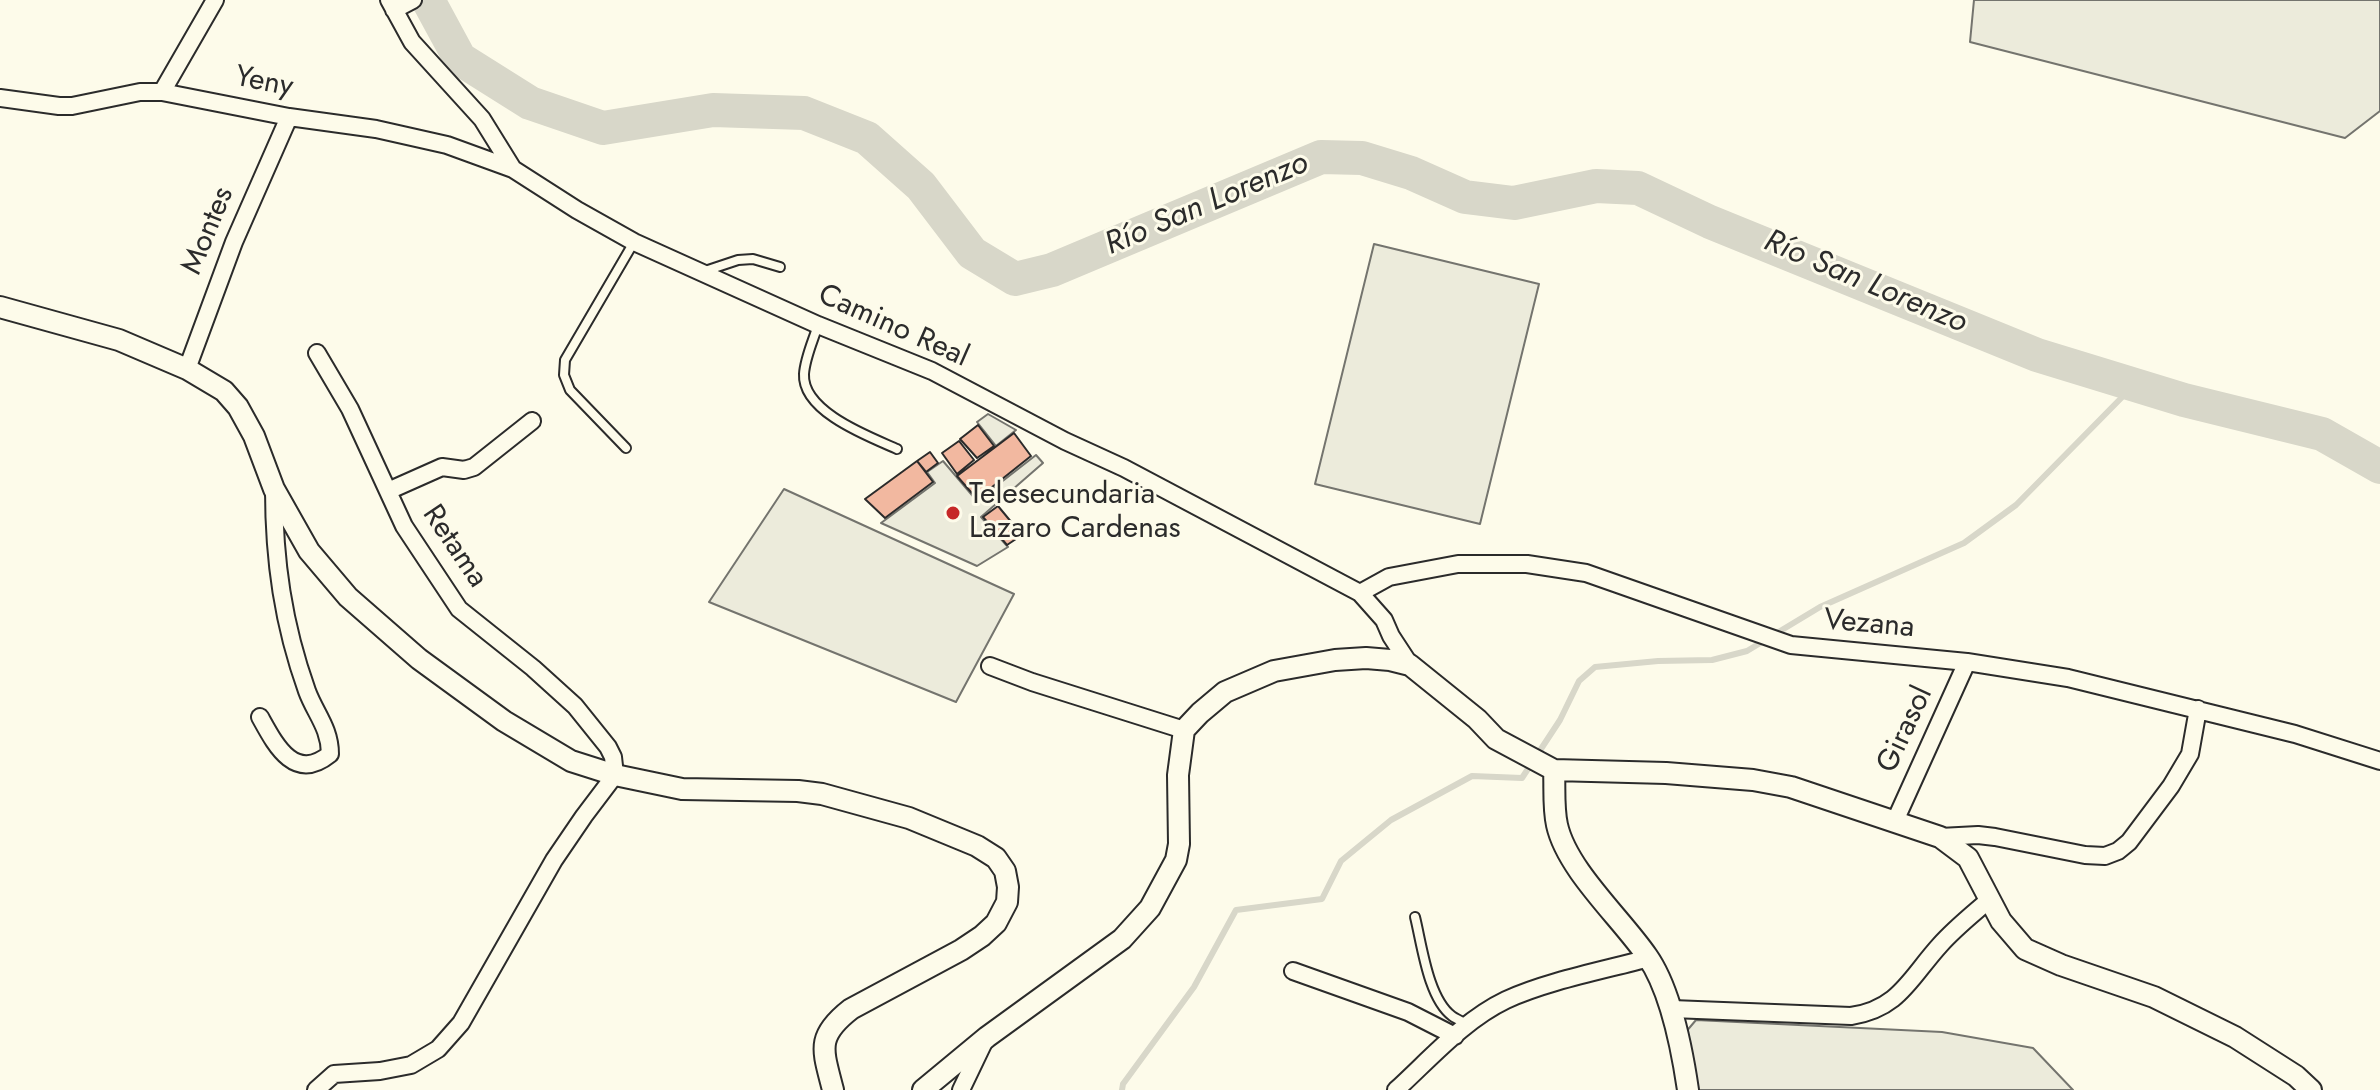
<!DOCTYPE html>
<html>
<head>
<meta charset="utf-8">
<style>
  body { margin:0 }
  canvas { display:block; background:#fdfbea }
</style>
</head>
<body>
<canvas width="2380" height="1090"></canvas>
<script>
const g = document.querySelector('canvas').getContext('2d');
g.lineJoin = 'round';
function paint(path, color) { g.fillStyle = color; g.fill(path, 'evenodd'); }
function strokePath(path, color, width, dash) { g.strokeStyle = color; g.lineWidth = width; g.lineCap = dash ? 'butt' : 'round'; g.setLineDash(dash || []); g.stroke(path); }
function drawText(font, color, halo, rows, align = 'center') {
  g.font = font + ' Jost,sans-serif'; g.lineWidth = 6; g.setLineDash([]); g.textBaseline = 'middle'; g.strokeStyle = halo; g.fillStyle = color; for (const [text, x, y, turn = 0] of rows) {
    g.save(); g.translate(x, y); g.rotate((+turn || 0) * Math.PI / 180); g.textAlign = isNaN(turn) ? turn : align; if (halo) g.strokeText(text, 0, 0); g.fillText(text, 0, 0); g.restore();
  }
}
const green = new Path2D(`
  M1974 0H2380V111L2345 138 1970 42Z
  M1374 244 1539 284 1480 524 1315 484Z
  M988 414 1016 430 996 446 977 422Z
  M1036 455 1043 463 981 517 1008 547 977 566 881 523 935 483 927 472 943 461 977 501Z
  M784 489 1014 594 956 702 709 602Z
  M1696 1020 1942 1032 2033 1048 2073 1090H1698L1685 1033Z`);
paint(green, '#ecebdb');
strokePath(green, '#74746e', 2);
strokePath(new Path2D(`
  M1122 1090 1123 1084 1194 987 1236 910 1322 899 1341 861 1391 820 1472 776 1522 778 1560 720 1579 681 1595 667 1658 661 1712 660 1747 651 1820 607 1964 543 2016 505 2134 385`), '#d8d7c9', 6);
strokePath(new Path2D(`
  M428 0 460 59 530 103 603 128 713 110 804 113 867 138 921 186 972 253 1015 279 1052 270 1321 157 1362 158 1411 173 1465 197 1514 203 1596 186 1638 188 1710 222 2037 355 2184 400 2322 434 2380 467`), '#d8d7c9', 34);
const building = new Path2D(`
  M978 425 994 446 977 458 960 439Z
  M1014 433 1031 456 977 499 957 476Z
  M959 441 974 460 957 474 942 453Z
  M930 452 938 463 926 472 917 461Z
  M917 461 933 482 885 518 865 499Z
  M998 506 1022 535 1007 545 983 517Z`);
paint(building, '#f2b8a0');
strokePath(building, '#2b2b2b', 2);
const service = new Path2D(`
  M702 272 738 260 753 259 780 267
  M818 325C813 341 805 358 804 374 802 412 870 437 897 449
  M626 448 570 390 564 375 565 360 634 242
  M1415 917C1422 945 1428 998 1452 1016 1456 1019 1463 1022 1469 1025`);
const minor = new Path2D(`
  M389 0 412 42 482 119 513 169 577 210 634 242 818 325 932 371 1065 441 1124 468 1360 593 1384 620 1391 636 1410 665
  M394 10 413 0
  M162 92 215 0
  M0 98 59 106H72L140 92H162L289 117 376 129 447 145 513 169
  M187 369 234 242 289 117
  M388 491 442 467 464 470 474 467 532 421
  M1360 593 1389 577 1458 564H1527L1586 573 1791 645 1967 662 2068 678 2295 734 2380 761
  M990 666 1032 682 1184 730
  M260 717C275 744 294 783 330 754 330 728 315 713 307 691 283 624 274 560 274 490
  M1895 821 1967 662
  M1940 837 1978 835 1995 837 2085 855 2105 856 2118 851 2129 842 2171 786 2190 754 2198 709
  M1293 971 1408 1012 1455 1036
  M1672 1009 1851 1016C1899 1009 1910 978 1940 945 1955 928 1973 914 1990 899
  M316 1090 334 1074 380 1071 411 1065 438 1049 461 1023 554 860 584 816 615 775 613 757 608 747 575 706 533 668 459 609 404 526 350 409 317 353
  M961 1090 984 1042
  M1396 1090C1430 1059 1464 1020 1506 1000 1547 981 1605 970 1649 958`);
const tertiary = new Path2D(`
  M0 307 119 340 187 369 224 391 238 407 254 436 274 489 309 551 348 597 419 659 504 721 571 761 615 775 682 789 798 791 822 794 909 818 977 846 996 858 1005 871 1008 887 1007 902 996 923 982 936 961 950 851 1009C815 1037 823 1050 833 1090
  M1554 770C1555 788 1553 807 1557 825 1567 870 1621 918 1647 956 1671 990 1682 1049 1688 1090
  M923 1090 987 1037 1122 939 1150 908 1176 860 1179 844 1178 775 1184 730 1200 713 1225 692 1274 671 1335 660 1366 658 1390 660 1410 665 1477 719 1496 739 1554 770 1666 773 1753 780 1791 787 1940 837 1968 858 2001 921 2025 949 2061 965 2154 997 2235 1037 2296 1076 2311 1090`);
strokePath(service, '#2b2b2b', 12);
strokePath(minor, '#2b2b2b', 20);
strokePath(tertiary, '#2b2b2b', 24);
strokePath(service, '#fdfbea', 8);
strokePath(minor, '#fdfbea', 16);
strokePath(tertiary, '#fdfbea', 20);
for (const [x, y, r, color] of [
  [953,513,8,"#c62828"]
]) { const dot = new Path2D(); dot.arc(x, y, r, 0, 2 * Math.PI); g.fillStyle = color; g.fill(dot); strokePath(dot, '#fdfbea', 3); }
drawText('30px', '#2b2b2b', '#fdfbea', [
  ["Yeny",264,83,11],
  ["Montes",209,231,-68],
  ["Camino Real",893,327,24],
  ["Retama",454,547,56],
  ["Vezana",1869,625,5],
  ["Girasol",1906,730,-65]
]);
drawText('30px', '#2b2b2b', '#fdfbea', [
  ["Telesecundaria",969,496],
  ["Lazaro Cardenas",969,530]
], 'left');
drawText('italic 32px', '#2b2b2b', '#fdfbea', [
  ["Río San Lorenzo",1207,205,-23],
  ["Río San Lorenzo",1865,283,23]
]);
</script>
</body>
</html>
